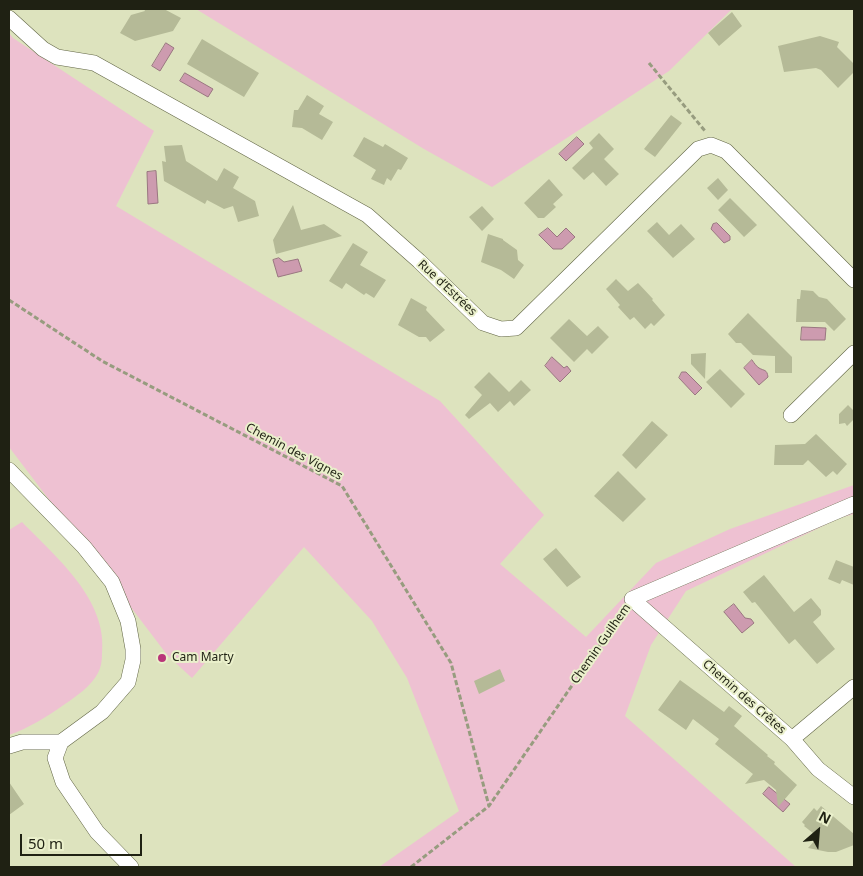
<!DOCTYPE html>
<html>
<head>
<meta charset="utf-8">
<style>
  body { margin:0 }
  #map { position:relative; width:863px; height:876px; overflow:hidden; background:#dde3be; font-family:"Noto Sans",sans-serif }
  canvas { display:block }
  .frame { position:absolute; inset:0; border:10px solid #1f2113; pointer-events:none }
  .north { position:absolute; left:793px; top:806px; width:50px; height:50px; -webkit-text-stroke:4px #eaf0cb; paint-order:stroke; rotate:27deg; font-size:14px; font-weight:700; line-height:20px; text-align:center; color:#1f2113 }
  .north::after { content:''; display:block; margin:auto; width:18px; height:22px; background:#1f2113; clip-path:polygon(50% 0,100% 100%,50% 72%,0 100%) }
  .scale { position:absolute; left:20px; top:834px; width:122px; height:22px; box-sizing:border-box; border:2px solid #1f2113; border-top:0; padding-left:6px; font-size:15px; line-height:18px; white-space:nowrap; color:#1f2113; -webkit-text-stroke:4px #eaf0cb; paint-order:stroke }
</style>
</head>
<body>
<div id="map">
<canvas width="863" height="876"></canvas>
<div class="frame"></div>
<div class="north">N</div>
<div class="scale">50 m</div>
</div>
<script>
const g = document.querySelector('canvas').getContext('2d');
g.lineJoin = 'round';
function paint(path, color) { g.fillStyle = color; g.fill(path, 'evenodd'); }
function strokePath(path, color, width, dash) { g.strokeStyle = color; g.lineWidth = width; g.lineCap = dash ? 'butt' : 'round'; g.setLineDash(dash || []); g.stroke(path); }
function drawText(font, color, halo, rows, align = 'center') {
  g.font = font + ' "Noto Sans",sans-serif'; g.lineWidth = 4; g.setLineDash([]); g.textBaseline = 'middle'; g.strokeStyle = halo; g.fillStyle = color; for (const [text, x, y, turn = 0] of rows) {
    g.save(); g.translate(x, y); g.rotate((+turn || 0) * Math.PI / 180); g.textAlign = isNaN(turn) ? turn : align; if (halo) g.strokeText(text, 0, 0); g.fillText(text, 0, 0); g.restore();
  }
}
paint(new Path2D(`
  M196 9H732L669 71 492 187 424 149Z
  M9 33 13 38 154 131 116 206 440 401 544 515 500 564 586 637 656 563 730 529 854 485V514L840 518 686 591 651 645 625 716 796 867H379L459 811 407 678 372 621 304 547 192 678 168 656 9 447Z
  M22 522C57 558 108 600 102 654 102 661 101 667 98 673 91 686 77 696 65 704 48 716 29 728 9 735V530Z`), '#eec1d2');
const water = new Path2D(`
  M166 43 174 48 160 71 152 66Z
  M185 73 213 89 208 97 180 81Z
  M577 137 584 144 566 161 559 154Z
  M156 171 158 203 148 204 147 172Z
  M717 223 730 236V240L724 243 711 229 713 224Z
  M548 228 557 237 566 228 575 237 562 249H553L539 235Z
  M279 258 284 262 298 259 302 271 278 277 273 260Z
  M802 327 826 328 825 340H801Z
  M552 357 564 368 567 366 571 371 560 382 545 366Z
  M752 360C754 363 757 367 759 368 764 371 767 369 768 377L759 385 744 368Z
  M682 372H686L702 388 695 395 679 378Z
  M734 604 745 618 751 619 754 623 742 633 724 612Z
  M769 787 790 804 783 812 763 794Z`);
paint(water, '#cd9baf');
strokePath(water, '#997680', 1);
paint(new Path2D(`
  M144 9H164L181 18 173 31 135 41 120 33 131 15 145 11Z
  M732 12 742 26 719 46 708 33Z
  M820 36 839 42 837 47 854 64V72L838 88 821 70 816 68 784 72 778 46Z
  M202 39 259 73 244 97 187 64Z
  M307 95 324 106 319 114 333 122 322 140 302 128 292 127 294 110H298Z
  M671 115 682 123 655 157 644 149Z
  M599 133 614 149 604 159 619 174 606 186 593 172 584 180 572 168 593 148 589 143Z
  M364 137 383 147 385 144 408 158 401 170 398 169 391 181 387 178 384 185 371 179 376 170 353 156Z
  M182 145 186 161 217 181 224 168 239 177 233 188 255 201 259 216 238 222 233 206 224 209 207 200 205 204 164 181 162 161 166 162 164 146Z
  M718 178 728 190 718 200 707 188Z
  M549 179 563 195 553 204 556 207 544 218H538L524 203Z
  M730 198 757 225 744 237 718 210Z
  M293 205 301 230 324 224 342 236 276 254 273 240Z
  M482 206 494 219 482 231 469 217Z
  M657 222 669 235 681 224 695 239 673 258 647 231Z
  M488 234 503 239V240L517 250 518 260 524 265 514 279 501 270 481 262Z
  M353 243 368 252 360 265 386 280 374 298 366 293 364 295 346 283 342 289 329 281Z
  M616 279 628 291 638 283 653 299 652 300 665 315 654 326 651 323 645 329 634 317 630 320 618 307 620 305 606 289Z
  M801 290 813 291 819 297 827 299 846 319 834 331 825 322H796L797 299H800Z
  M411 298 427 307 426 310 445 330 430 342 426 337H419L398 325Z
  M748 313 792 357V373H775V356L753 355 741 343H736L728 334Z
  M569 319 587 336 598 326 609 337 592 354 587 349 574 362 550 338Z
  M706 353 705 379 691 364V354Z
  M720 369 745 394 731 408 706 382Z
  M489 372 509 392 521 380 531 390 514 406 510 401 498 412 490 403 469 419 465 415 482 395 474 387Z
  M848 405 854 411V419L847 426 845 423 839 424V414Z
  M652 421 668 435 636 469 622 455Z
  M816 434 847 464 837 475 833 471 826 477 808 460 803 465H774L775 445 805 444Z
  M618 471 646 499 623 522 594 496Z
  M556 548 581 577 567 587 543 559Z
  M836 560 854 567V585L842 580 840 584 828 579Z
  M764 575 794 612 811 598 821 610V615L813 622 835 649 817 664 795 639 789 644 755 602 752 603 743 592Z
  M500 669 505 681 479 694 474 681Z
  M680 680 724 712 729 706 742 716 734 726 768 755 767 756 775 762 774 764 797 785 778 807 776 790 764 780 745 784 753 774 715 744 719 739 693 719 686 730 658 710Z
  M9 782 24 804 9 815Z
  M821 806 854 834V845L836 852H828L808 848 818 837 804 826 805 825 802 822 814 808 817 811Z`), '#b5ba97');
const street = new Path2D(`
  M9 18 43 49 57 57 94 63 367 215 419 261 483 323 501 329 516 328 698 149 711 145 726 151 854 280
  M791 415 854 353
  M9 470 84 547 112 582 128 621 133 649V660L128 682 102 712 61 742 55 758 63 782 97 832 131 867
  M792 739 854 687
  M9 746 22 742H61
  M854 797 818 769 792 739 632 599 854 504`);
strokePath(street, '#626646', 16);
strokePath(new Path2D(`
  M649 63 705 131
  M9 300 102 361 342 486 451 663 489 806
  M411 867 489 806 624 610`), '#979c7f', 3, [5, 2.5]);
strokePath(street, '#fff', 15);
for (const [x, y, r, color] of [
  [162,658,5,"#b93579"]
]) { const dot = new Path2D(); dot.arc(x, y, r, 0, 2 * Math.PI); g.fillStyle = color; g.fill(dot); strokePath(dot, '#eaf0cb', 2); }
drawText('12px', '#1f2113', '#eaf0cb', [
  ["Rue d’Estrées",447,288,43],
  ["Chemin des Vignes",294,452,28],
  ["Chemin Guilhem",601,644,-55],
  ["Chemin des Crêtes",744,697,41]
]);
drawText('12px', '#1f2113', '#eaf0cb', [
  ["Cam Marty",172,658]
], 'left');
</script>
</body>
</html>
